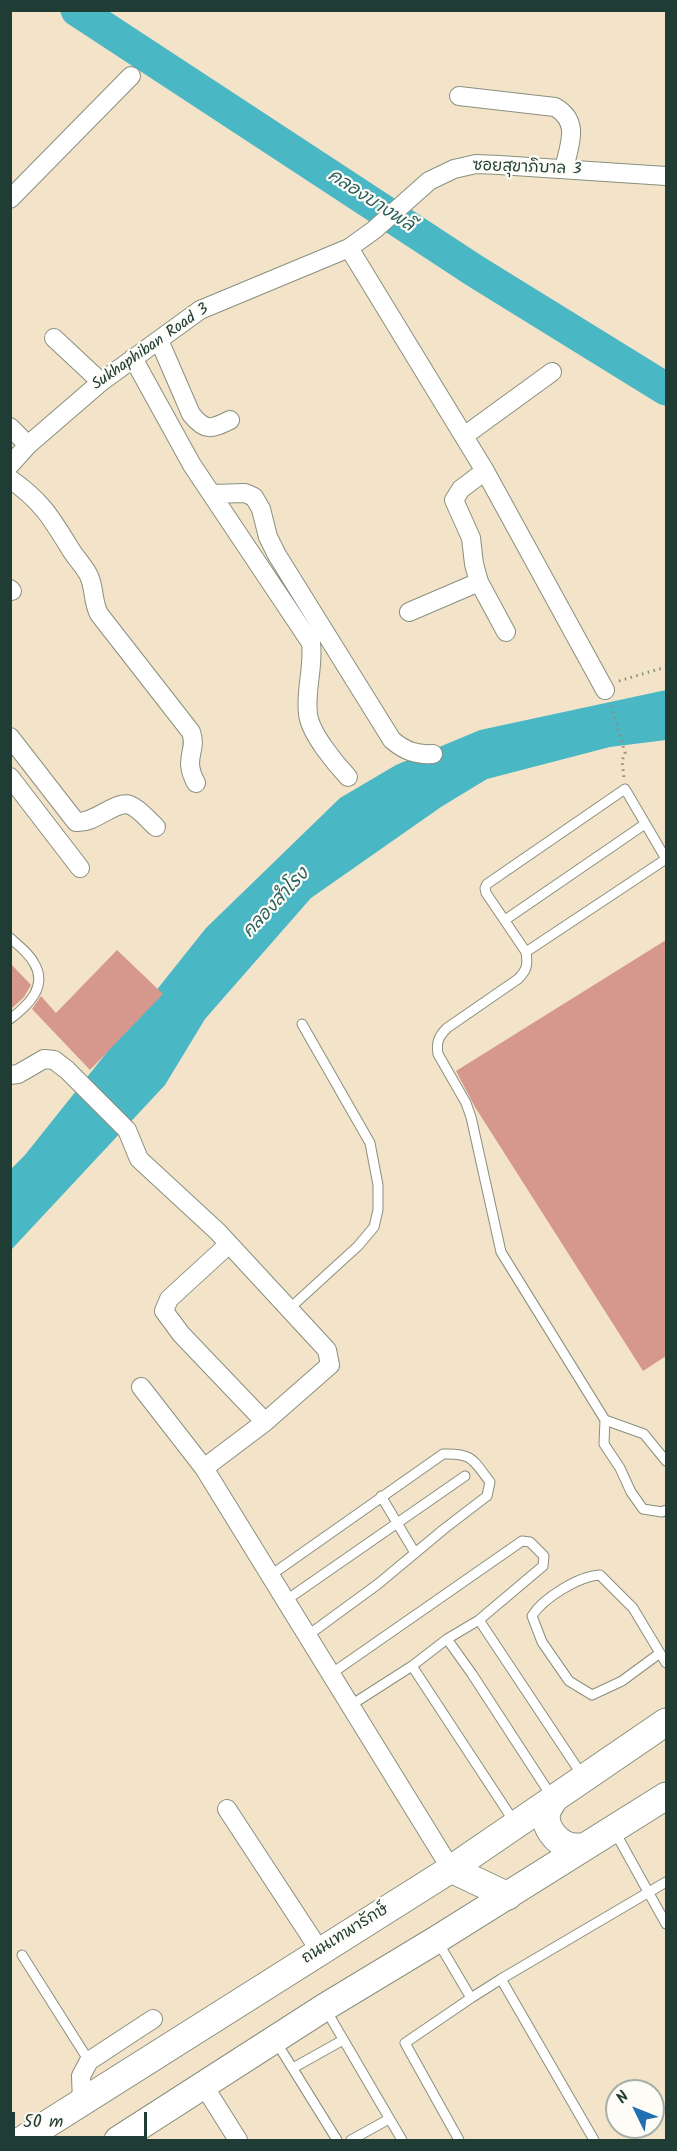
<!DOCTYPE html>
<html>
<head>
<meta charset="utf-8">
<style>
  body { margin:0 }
  #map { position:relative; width:677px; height:2151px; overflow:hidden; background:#f3e3c8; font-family:Kalam,sans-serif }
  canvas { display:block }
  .frame { position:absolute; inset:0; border:12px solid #1f3d34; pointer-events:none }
  .north { position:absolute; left:605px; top:2079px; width:60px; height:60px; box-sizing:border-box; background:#fdfcf7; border:2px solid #a4b0a9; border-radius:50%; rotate:313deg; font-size:16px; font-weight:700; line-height:24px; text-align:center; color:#1f3d34 }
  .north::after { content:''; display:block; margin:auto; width:21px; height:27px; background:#1f6fb2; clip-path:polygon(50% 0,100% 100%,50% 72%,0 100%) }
  .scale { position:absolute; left:12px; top:2112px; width:135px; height:27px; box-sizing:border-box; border:3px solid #1f3d34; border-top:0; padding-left:8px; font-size:18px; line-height:21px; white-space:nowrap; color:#1f3d34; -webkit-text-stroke:4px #fdfcf7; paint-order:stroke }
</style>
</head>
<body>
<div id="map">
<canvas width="677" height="2151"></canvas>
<div class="frame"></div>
<div class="north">N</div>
<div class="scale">50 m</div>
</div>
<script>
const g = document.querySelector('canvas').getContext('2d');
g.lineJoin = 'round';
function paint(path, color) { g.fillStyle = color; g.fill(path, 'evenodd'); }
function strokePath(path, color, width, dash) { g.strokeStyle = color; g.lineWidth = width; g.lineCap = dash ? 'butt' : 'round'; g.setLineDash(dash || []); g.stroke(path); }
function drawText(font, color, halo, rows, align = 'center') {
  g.font = font + ' Kalam,"Playpen Sans Thai",sans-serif'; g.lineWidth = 4.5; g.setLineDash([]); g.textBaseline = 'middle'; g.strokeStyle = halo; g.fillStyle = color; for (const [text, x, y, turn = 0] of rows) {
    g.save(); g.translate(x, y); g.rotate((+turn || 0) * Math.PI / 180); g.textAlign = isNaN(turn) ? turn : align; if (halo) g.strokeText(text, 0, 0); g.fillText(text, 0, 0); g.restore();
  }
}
paint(new Path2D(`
  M666 690V740L610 747 487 779 441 807 311 898 205 1019 165 1085 11 1250V1169L25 1155 206 928 340 798 396 765 480 730Z`), '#4ab7c5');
strokePath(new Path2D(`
  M77 10 475 271 666 389`), '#4ab7c5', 33);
paint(new Path2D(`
  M666 940V1356L643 1371 475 1107 456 1071Z
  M117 950 163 994 90 1070 32 1009 41 996 56 1013Z
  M10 963 31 985 24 997 10 1010Z`), '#d6988d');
const lane = new Path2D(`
  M666 859 526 952C528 965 527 970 518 979L447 1028C439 1036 436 1042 438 1054L466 1103 471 1117 501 1252 605 1420 644 1434 666 1461
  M505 920 645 824
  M10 938C18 945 29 953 34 963 48 986 29 1005 10 1019
  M526 952 486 893 485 888 487 884 625 789 666 859
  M289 1309 358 1246 374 1227 378 1210V1185L370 1143 302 1024
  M605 1420 604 1444 620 1468 631 1492 643 1509 662 1512 666 1510
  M381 1496 415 1553
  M271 1575 443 1454C473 1453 473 1460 490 1482L487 1496 444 1529 378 1584 307 1636
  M285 1601 465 1476
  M479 1620 582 1775
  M660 1653 622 1681 592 1695 569 1681 542 1642 532 1616C543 1598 579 1576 600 1575L633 1608 666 1663
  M412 1666 515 1823
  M338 1669 522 1541 530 1542 544 1556 543 1566 479 1620 447 1639
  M351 1705 412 1666 447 1639 472 1674 552 1797
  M615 1832 666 1924
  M438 1942 471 1998 405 2043 459 2140
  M22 1955 89 2061
  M471 1998 501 1979
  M326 2010 402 2140
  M275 2040 337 2140
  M293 2068 343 2040
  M351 2140 389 2119
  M594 2140 501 1979 666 1882`);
const street = new Path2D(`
  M459 96 555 107C581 122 569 145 564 169
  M10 199 131 76
  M349 248 485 471 605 690
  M54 338 101 382
  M159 340 191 414C205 432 212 429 230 420
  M133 358 192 465 311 643C314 667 305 690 308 714 310 733 335 763 348 777
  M10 427 28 445
  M464 436 552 372
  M10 465 28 445 101 382 200 310 349 248 374 230 429 181 454 169 476 164 499 165 666 176
  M485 471 461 489 454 500 471 538 474 564 479 582 506 632
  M10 479C42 501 52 519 71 550 76 558 83 565 88 574 95 586 92 601 99 614L191 732C198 752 182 757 196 783
  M212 494 245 493 254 497 261 509 268 537 277 555 392 740C405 751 416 755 433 754
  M10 589 12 591
  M409 612 479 582
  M10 737 76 822C95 824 115 800 130 805 140 809 148 820 156 827
  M10 777 80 868
  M10 1075 18 1074 44 1059 54 1060 67 1070 127 1130 139 1159 218 1232 327 1350 330 1365 265 1422 204 1468
  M229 1244 169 1299 164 1311 181 1334 265 1422
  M141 1387 204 1468 451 1869
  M227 1809 320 1951
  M204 2086 238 2140
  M82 2102 81 2076 89 2061 153 2019`);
const primary = new Path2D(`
  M554 1799C552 1803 548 1808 547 1812 543 1826 556 1842 569 1846 573 1847 579 1847 583 1847
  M451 1869 508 1896
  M22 2140 451 1869 666 1722
  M118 2140 325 2007 436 1940 666 1796`);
strokePath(lane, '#89907e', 11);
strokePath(street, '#89907e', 20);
strokePath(primary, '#89907e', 29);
strokePath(new Path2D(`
  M619 681 666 667
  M611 706 625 753 622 761 624 778`), '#89907e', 3, [1.5, 4.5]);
strokePath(lane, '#fff', 9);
strokePath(street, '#fff', 18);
strokePath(primary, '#fff', 27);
drawText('16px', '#1f3d34', '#fdfcf7', [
  ["ซอยสุขาภิบาล 3",527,169,2],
  ["Sukhaphiban Road 3",151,348,-35],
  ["ถนนเทพารักษ์",346,1935,-32]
]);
drawText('italic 18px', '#2c6260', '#fdfcf7', [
  ["คลองบางพลี",370,202,33],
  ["คลองสำโรง",277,904,-47]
]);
</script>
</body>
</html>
